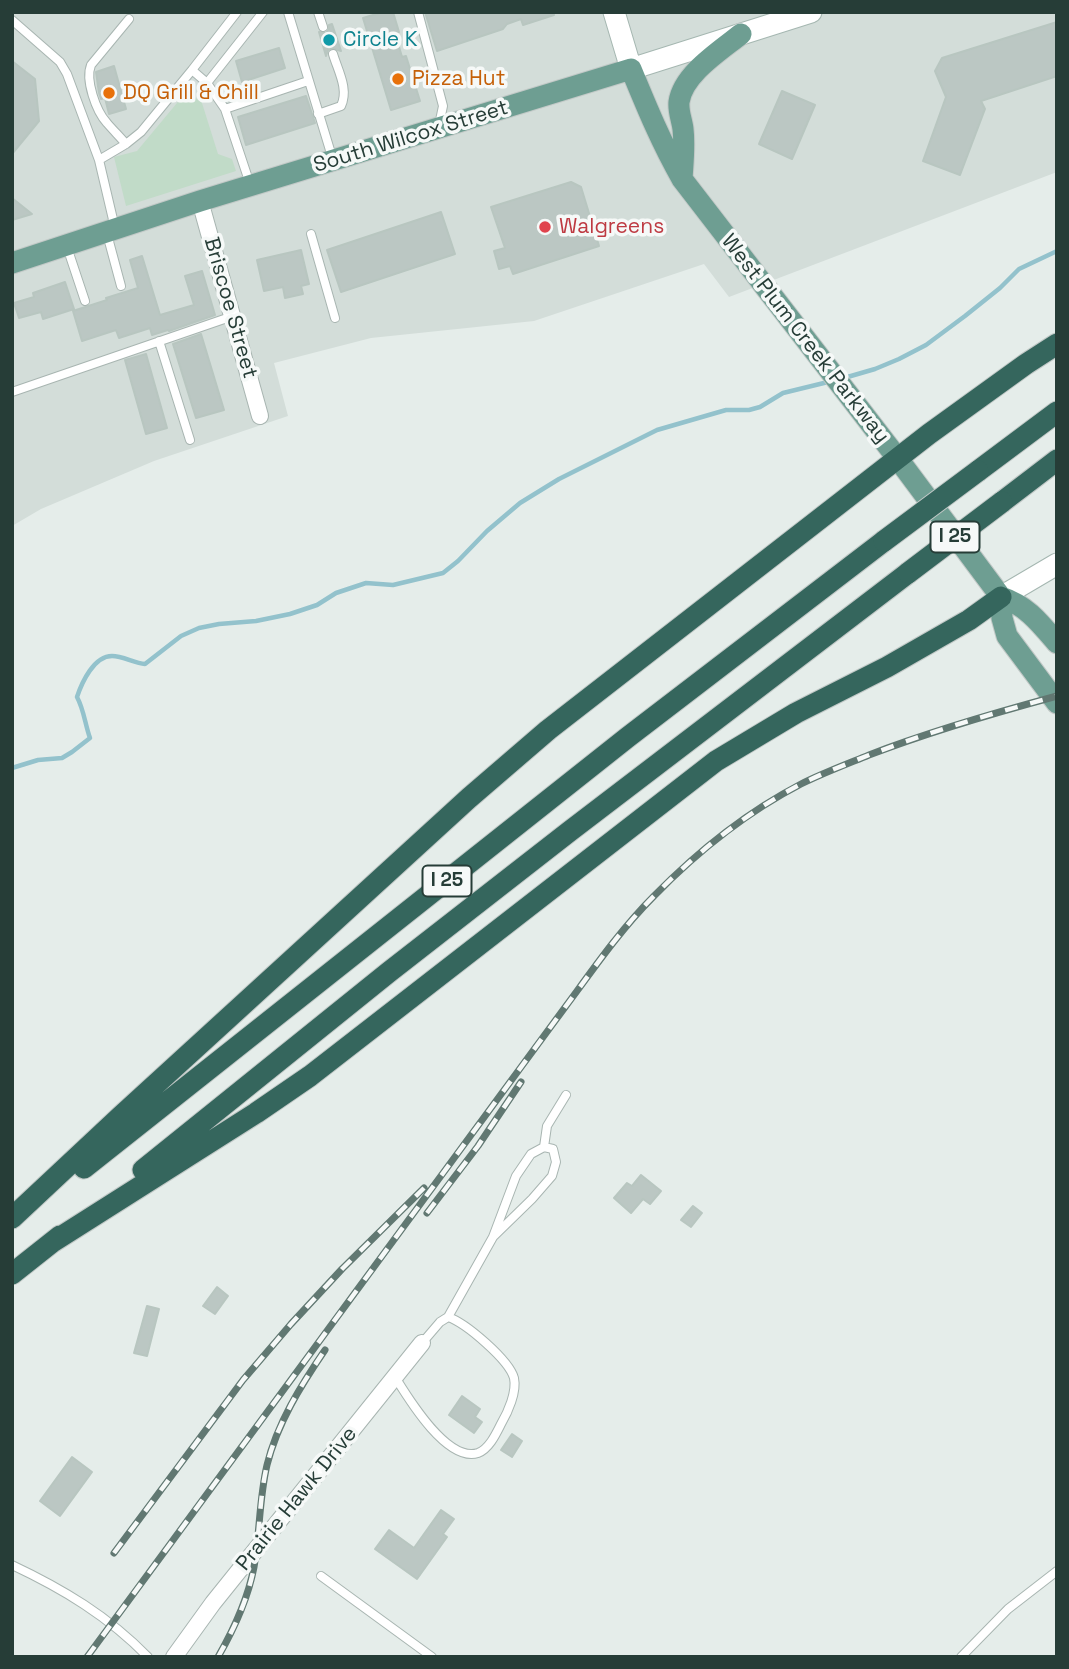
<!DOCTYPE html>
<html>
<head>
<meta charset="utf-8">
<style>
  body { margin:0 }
  #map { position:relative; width:1069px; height:1669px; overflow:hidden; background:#e5edea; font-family:"Space Grotesk",sans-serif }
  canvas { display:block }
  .frame { position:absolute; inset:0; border:14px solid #263d37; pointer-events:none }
</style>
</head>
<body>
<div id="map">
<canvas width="1069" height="1669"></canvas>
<div class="frame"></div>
</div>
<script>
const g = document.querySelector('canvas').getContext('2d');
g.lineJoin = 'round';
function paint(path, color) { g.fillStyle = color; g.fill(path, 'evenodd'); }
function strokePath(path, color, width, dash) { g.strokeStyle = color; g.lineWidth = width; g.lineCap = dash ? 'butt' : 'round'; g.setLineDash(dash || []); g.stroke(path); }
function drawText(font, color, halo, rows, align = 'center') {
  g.font = font + ' "Space Grotesk",sans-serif'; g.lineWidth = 7; g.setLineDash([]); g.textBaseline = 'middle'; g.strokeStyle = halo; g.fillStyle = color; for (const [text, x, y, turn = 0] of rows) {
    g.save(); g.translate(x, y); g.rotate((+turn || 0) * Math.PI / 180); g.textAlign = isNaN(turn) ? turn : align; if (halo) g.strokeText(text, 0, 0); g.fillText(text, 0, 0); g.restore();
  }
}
paint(new Path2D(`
  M12 12H1057V172L729 297 704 264 534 321 371 338 274 363 288 416 154 461 41 509 12 526Z`), '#d3ddd9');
paint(new Path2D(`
  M187 91 202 103 218 154 232 159 236 171 126 206 114 157 137 151Z`), '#c1dbc8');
strokePath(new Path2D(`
  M844 378 875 369 899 359 926 345 965 316 1000 288 1019 269 1057 251
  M12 768 38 760 62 758 72 752 90 738C85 724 84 710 77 697 82 682 94 656 112 656 123 656 134 663 145 664L181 636 199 628 219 624 256 621 290 614 317 605 336 593 366 583 393 585 443 573 458 561 487 531 520 503 559 479 657 430 726 410H749L760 407 783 393 828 382`), '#93c2cc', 4.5);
const building = new Path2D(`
  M383 12H393L399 32 395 33 402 57 406 56 420 101 391 110 363 18Z
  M425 12H553L554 15 523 25 521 19 507 24 503 29 437 51Z
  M1057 22V76L981 101 985 109 960 175 923 161 946 97 935 71 942 58Z
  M332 24 341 51 332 48 328 50 326 56 319 32 326 33 329 29V25Z
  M279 48 285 68 242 82 236 61Z
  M12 61 35 79 39 121 12 154Z
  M114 66 126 109 109 114 105 98 101 99 99 93 96 72Z
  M782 91 815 105 792 159 759 144Z
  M306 96 315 123 246 145 238 117Z
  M571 182 581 187 599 246 513 274 510 266 499 269 494 251 505 248 491 207Z
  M12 198 32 214 12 220Z
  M441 212 455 254 341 292 327 250Z
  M301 250 309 284 301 286 303 294 285 298 283 287 264 291 257 260Z
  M142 256 160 315 194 305 185 276 202 271 215 315 169 331 168 330 152 335 150 328 119 338 116 330 82 341 73 311 107 300 106 298 138 288 130 260Z
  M65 282 74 309 43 319 41 312 19 318 14 303 34 297 33 293Z
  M201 334 224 410 196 418 173 344Z
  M146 354 167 428 146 434 125 360Z
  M641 1175 661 1191 650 1204 643 1199 631 1213 614 1198 627 1183 632 1186Z
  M693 1206 702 1213 691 1227 681 1220Z
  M217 1287 228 1296 215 1314 203 1306Z
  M147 1306 159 1309 147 1356 134 1353Z
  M462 1396 480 1409 475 1417 482 1422 474 1433 449 1415Z
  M512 1434 522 1441 512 1457 501 1450Z
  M72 1457 92 1472 60 1516 40 1501Z
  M441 1510 454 1519 443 1534 447 1537 417 1579 375 1549 389 1530 414 1548Z`);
paint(building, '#bbc7c3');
strokePath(building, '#b8c6c0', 2);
const lane = new Path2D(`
  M288 12 333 160
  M318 12 323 27
  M418 12 443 106 439 125
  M12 20 60 62 67 74 99 160 115 228
  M192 70 207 83 225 109 250 184
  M207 83 263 12
  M225 109 308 81
  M318 114 341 106C349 89 338 71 333 54
  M126 144C120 137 113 130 107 123 96 111 85 80 91 65L129 19
  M99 160 126 144 141 132 192 70 237 12
  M107 234 121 286
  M311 234 335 318
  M67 247 85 301
  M159 341 190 440
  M12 392 233 316
  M544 1147 547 1126 566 1095
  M448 1317 493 1237 516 1176 531 1154 544 1147 553 1149 556 1162 552 1176 532 1199 493 1237
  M395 1377C408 1398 447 1463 478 1453 489 1449 496 1434 501 1424 508 1412 517 1392 514 1378 509 1360 466 1323 448 1317L440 1322 422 1343
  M12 1565C63 1589 108 1616 148 1657
  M321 1576 432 1657
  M961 1657 1008 1609 1057 1571`);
const street = new Path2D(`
  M200 201 260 416
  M174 1657 213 1603 422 1343`);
const secondary = new Path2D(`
  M614 12 631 69 811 12
  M1001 597 1057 564`);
const primary = new Path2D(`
  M682 179C683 163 685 145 683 129 682 120 678 112 679 102 683 74 720 51 741 34
  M12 263 200 201 631 69C647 108 661 142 682 179L898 459 1001 597 1002 618 1007 636 1057 703
  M1001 597C1026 605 1040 623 1057 643`);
const highway = new Path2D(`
  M978 471 1057 412
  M1002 502 1057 460
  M84 1168 628 737 884 541
  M143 1170 389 972 570 831 908 573
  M12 1218 121 1116 469 798 548 730 929 434 1026 364 1057 344
  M51 1243 256 1113 310 1076 716 761 796 713 887 667 969 620 1001 597
  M12 1274 60 1236`);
strokePath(lane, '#a8b5b1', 10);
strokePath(street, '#a8b5b1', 18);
strokePath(secondary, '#a5b7b1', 23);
strokePath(primary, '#c2c9c7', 23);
strokePath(highway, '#c2c9c7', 23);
strokePath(lane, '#fff', 8);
strokePath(street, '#fff', 16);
strokePath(secondary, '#fff', 21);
strokePath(primary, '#6e9e92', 21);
strokePath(highway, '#35665d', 21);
const rail = new Path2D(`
  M427 1213 478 1146 521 1082
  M114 1553 243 1380 291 1324 342 1269 424 1188
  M87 1657 577 991C601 958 625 925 654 896 696 853 747 812 801 784 823 773 847 764 869 755 931 731 994 713 1057 696
  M218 1657C234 1629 248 1599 254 1567 260 1533 259 1499 267 1465 277 1424 301 1385 325 1350`);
strokePath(rail, '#617872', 7);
strokePath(rail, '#f6f9f8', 4.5, [13]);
const highwayBridge = new Path2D(`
  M884 541 978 471
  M908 573 1002 502`);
strokePath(highwayBridge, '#c2c9c7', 23, []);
strokePath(highwayBridge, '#35665d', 21);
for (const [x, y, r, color] of [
  [329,40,7,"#0f9aa8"],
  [398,79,7,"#e8710a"],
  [109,93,7,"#e8710a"],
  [545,227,7,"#e0444e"]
]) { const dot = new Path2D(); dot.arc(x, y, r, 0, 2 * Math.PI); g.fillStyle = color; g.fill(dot); strokePath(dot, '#f6f9f8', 2.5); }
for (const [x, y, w] of [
  [955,537,49],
  [447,881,49]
]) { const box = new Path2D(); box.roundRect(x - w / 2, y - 15.5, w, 31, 5); g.fillStyle = '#f6f9f8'; g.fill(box); strokePath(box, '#263d37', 2); }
drawText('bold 19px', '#263d37', null, [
  ["I 25",955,537],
  ["I 25",447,881]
]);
drawText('21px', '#0d838f', '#f6f9f8', [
  ["Circle K",343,40]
], 'left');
drawText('21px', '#c56008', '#f6f9f8', [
  ["Pizza Hut",412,79],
  ["DQ Grill & Chill",123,93]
], 'left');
drawText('21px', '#263d37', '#f6f9f8', [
  ["South Wilcox Street",411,137,-17],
  ["Briscoe Street",230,308,74],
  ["West Plum Creek Parkway",805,339,52],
  ["Prairie Hawk Drive",297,1499,-51]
]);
drawText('21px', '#be3a42', '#f6f9f8', [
  ["Walgreens",559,227]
], 'left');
</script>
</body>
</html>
